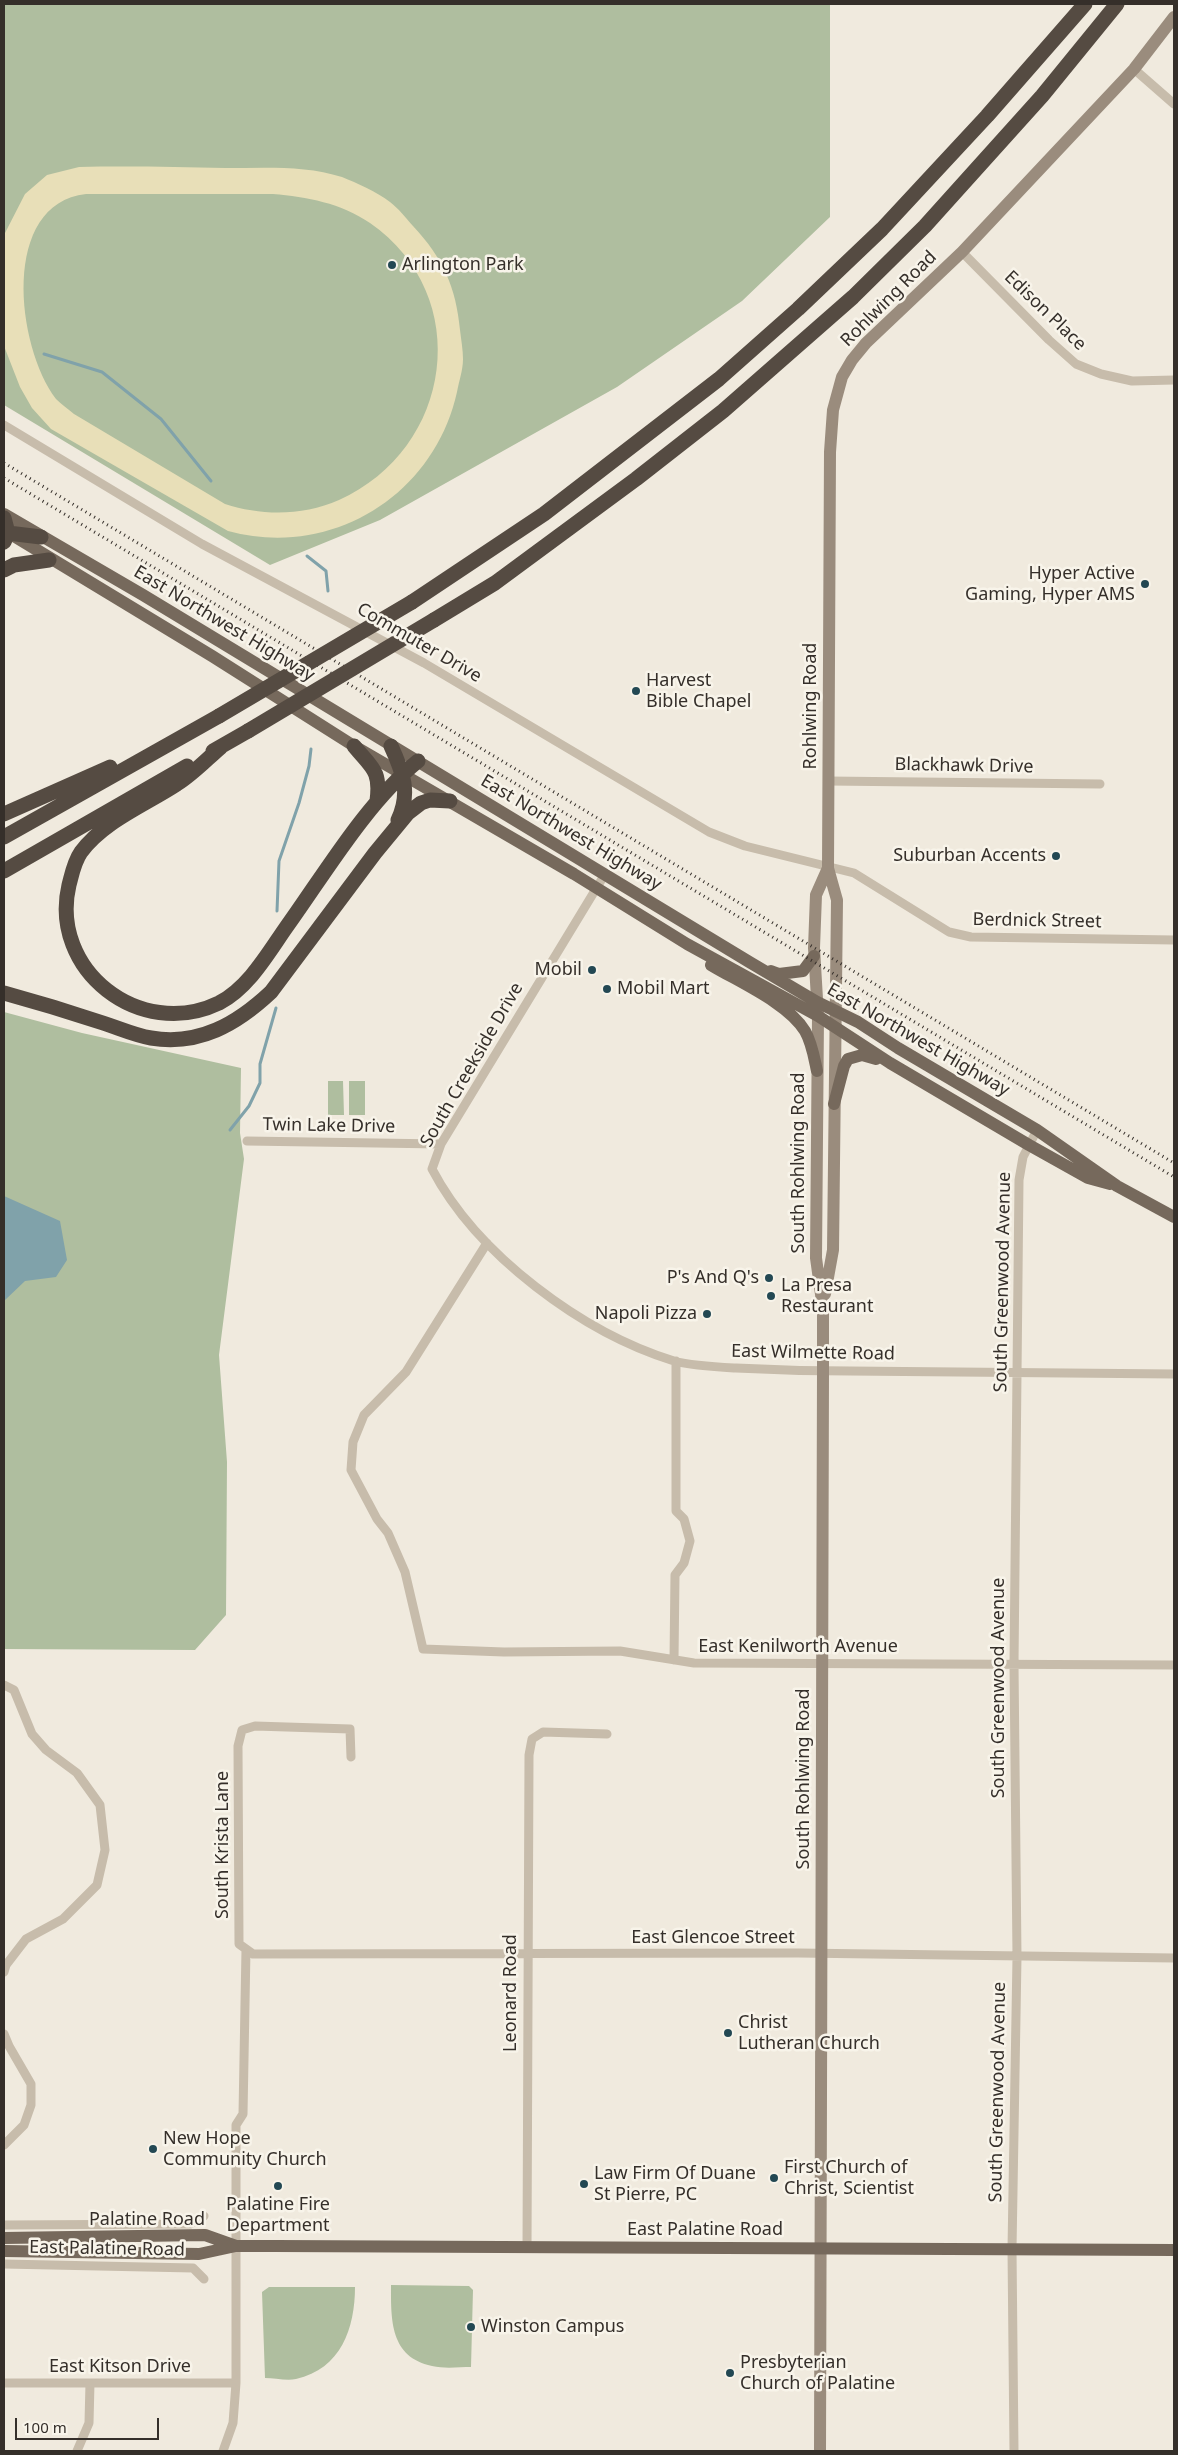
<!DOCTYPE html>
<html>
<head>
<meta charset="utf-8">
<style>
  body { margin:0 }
  #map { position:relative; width:1178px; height:2455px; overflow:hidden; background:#f0eade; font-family:"Noto Sans",sans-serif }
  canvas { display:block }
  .frame { position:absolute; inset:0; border:5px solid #352f2a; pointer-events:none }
  .scale { position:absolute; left:15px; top:2418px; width:144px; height:22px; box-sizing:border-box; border:2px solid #352f2a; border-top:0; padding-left:6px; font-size:15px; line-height:18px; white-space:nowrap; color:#352f2a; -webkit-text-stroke:4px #f8f4ea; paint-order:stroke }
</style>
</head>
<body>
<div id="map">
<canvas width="1178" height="2455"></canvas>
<div class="frame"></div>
<div class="scale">100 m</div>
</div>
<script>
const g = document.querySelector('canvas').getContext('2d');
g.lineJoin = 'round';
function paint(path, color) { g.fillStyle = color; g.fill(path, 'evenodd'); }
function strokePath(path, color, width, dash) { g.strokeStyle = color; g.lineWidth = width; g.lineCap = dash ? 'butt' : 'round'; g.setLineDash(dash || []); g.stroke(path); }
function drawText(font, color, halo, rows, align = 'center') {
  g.font = font + ' "Noto Sans",sans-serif'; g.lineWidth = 5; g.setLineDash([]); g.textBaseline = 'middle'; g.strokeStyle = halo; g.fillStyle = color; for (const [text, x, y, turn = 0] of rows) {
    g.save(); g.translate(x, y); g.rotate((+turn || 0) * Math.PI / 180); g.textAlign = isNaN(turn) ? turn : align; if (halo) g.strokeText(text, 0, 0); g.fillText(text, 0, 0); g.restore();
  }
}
paint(new Path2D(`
  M4 4H830V217L742 301 617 387 380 520 270 565 4 405Z
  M4 1012 82 1033 241 1068 240 1133 244 1159 219 1355 227 1462 226 1615 195 1650 4 1649Z
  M328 1081H343L344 1115H328Z
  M349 1081H365V1115H349Z
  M391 2285 469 2286 473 2290 471 2367C459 2367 445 2369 432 2366 390 2357 391 2320 391 2285Z
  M269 2287H355C355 2328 341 2369 296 2379 287 2381 274 2378 265 2378L262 2292Z`), '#afbe9f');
paint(new Path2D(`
  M79 167C128 166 177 167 225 168 264 168 305 165 342 177 357 183 377 192 390 202 398 208 406 218 413 226 443 258 456 287 460 330 461 339 463 350 463 359 463 370 459 381 457 392 434 496 331 559 228 531L51 429 32 408 20 387 4 346V235L25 194 47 175ZM86 194H273C307 197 341 203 370 223 475 296 453 449 339 500 303 516 262 516 225 504L74 414C68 409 61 404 56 399 16 346 0 204 86 194Z`), '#e8dfb8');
paint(new Path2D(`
  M4 1196 60 1221 67 1260 56 1277 25 1281 4 1301Z`), '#80a2aa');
strokePath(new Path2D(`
  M44 354 102 372 161 419 211 481
  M307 556 326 571 328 591
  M277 911 279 861 299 803 309 766 311 749
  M230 1130 249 1106 260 1083V1064L276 1008`), '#80a2aa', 3);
strokePath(new Path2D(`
  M1134 69 1174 104
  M962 252 1049 340 1076 364 1101 374 1132 381 1174 380
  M4 425 202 544 424 663 709 832 745 846 854 873 949 932 971 937 1174 940
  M828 781 1100 784
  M605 874 441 1144 432 1169C477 1255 583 1333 674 1361 693 1366 716 1367 736 1368 774 1370 812 1371 850 1371 958 1372 1066 1373 1174 1374
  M247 1141 441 1144
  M487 1243 406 1372 364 1415 353 1442 351 1470 377 1519 388 1533 405 1572 423 1649 504 1652 620 1651 694 1663 1174 1665
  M674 1660 675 1575 684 1563 690 1541 684 1519 676 1511V1361
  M4 1685 14 1690 32 1734 46 1750 77 1773 100 1805 105 1850 97 1885 63 1919 26 1939 6 1965 4 1972
  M351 1757 350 1729 255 1726 242 1730 238 1746 239 1944 253 1954 798 1953 1174 1958
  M4 2034 9 2046 31 2084V2105L24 2125 4 2145
  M4 2225 190 2224 204 2216
  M527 2247 529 1755 532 1739 543 1732 607 1734
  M4 2264 193 2268 204 2279
  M4 2383H236
  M77 2451 89 2423 90 2383
  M223 2451 233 2423 236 2383V2125L243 2114 246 1949
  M1014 2451 1012 2249 1017 1957 1014 1664 1019 1180 1023 1157 1037 1130`), '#c7bcab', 9);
strokePath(new Path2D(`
  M825 1294 833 1250 837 900 828 868 830 452 833 410 842 377 852 360 866 343 962 252 1134 69 1174 17
  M820 2451 823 1371V1309L816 1258 818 1016 814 948 816 895 828 868`), '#9a8c7d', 12);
strokePath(new Path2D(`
  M4 514 143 595 751 963 817 1002 858 1022 898 1048 1037 1130 1117 1186 1174 1217
  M9 533 212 656 354 746 574 874 687 944 818 1016 890 1063 1029 1145 1088 1178 1110 1184
  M711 965C739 982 788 1003 805 1031 812 1043 814 1057 817 1071
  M771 971 779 974 803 971 814 956
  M834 1104 844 1066 848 1059 862 1055 876 1059
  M4 2238 205 2235 236 2246
  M4 2251 199 2254 236 2246H276L1174 2250`), '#76695c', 12);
strokePath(new Path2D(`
  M4 518 8 533 4 542
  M4 535 8 533 41 537
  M4 570 14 565 49 560
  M412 602 544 514 719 379 798 309 882 229 987 116 1085 4
  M434 620 495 583 636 479 723 411 853 297 925 226 1042 96 1117 4
  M354 746C372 768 381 770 377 801
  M391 746C403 772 411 793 398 820
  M221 747C207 759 193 774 177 784 145 805 104 821 81 852 74 862 72 874 69 885 49 970 140 1041 219 1003 248 988 267 955 285 929 324 875 366 803 418 761
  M213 751 248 731
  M4 814 110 767
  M4 837 219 716
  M4 871 187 766
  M4 993C37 1002 70 1012 103 1023 119 1028 134 1035 151 1038 199 1046 237 1024 271 992L375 853 408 813 421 803 430 800 450 801`), '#554b42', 15);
strokePath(new Path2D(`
  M4 463 1174 1163
  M4 478 1174 1177`), '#352f2a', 3, [1, 4]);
strokePath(new Path2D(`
  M219 716 412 602
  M248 731 434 620`), '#554b42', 15);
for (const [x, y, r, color] of [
  [392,265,5,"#234853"],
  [1145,584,5,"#234853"],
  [636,691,5,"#234853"],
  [1056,856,5,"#234853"],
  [592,970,5,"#234853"],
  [607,989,5,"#234853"],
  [769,1278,5,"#234853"],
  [771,1296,5,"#234853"],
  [707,1314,5,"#234853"],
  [728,2033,5,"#234853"],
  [153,2149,5,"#234853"],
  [774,2178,5,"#234853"],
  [584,2184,5,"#234853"],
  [278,2186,5,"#234853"],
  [471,2327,5,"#234853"],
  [730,2373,5,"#234853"]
]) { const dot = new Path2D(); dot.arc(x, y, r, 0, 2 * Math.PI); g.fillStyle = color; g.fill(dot); strokePath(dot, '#f8f4ea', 2); }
drawText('18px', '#352f2a', '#f8f4ea', [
  ["Arlington Park",402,265],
  ["Hyper Active",1135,574,"right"],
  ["Gaming, Hyper AMS",1135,595,"right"],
  ["Harvest",646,681],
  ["Bible Chapel",646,702],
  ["Suburban Accents",1046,856,"right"],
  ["Mobil",582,970,"right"],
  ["Mobil Mart",617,989],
  ["P's And Q's",759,1278,"right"],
  ["La Presa",781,1286],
  ["Restaurant",781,1307],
  ["Napoli Pizza",697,1314,"right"],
  ["Christ",738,2023],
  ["Lutheran Church",738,2044],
  ["New Hope",163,2139],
  ["Community Church",163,2160],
  ["First Church of",784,2168],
  ["Christ, Scientist",784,2189],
  ["Law Firm Of Duane",594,2174],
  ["St Pierre, PC",594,2195],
  ["Palatine Fire",278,2205,"center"],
  ["Department",278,2226,"center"],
  ["Winston Campus",481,2327],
  ["Presbyterian",740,2363],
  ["Church of Palatine",740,2384]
], 'left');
drawText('18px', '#352f2a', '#f8f4ea', [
  ["Rohlwing Road",889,299,-45],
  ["Edison Place",1045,311,44],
  ["East Northwest Highway",224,624,31],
  ["Commuter Drive",419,643,30],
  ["Rohlwing Road",811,706,-90],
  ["Blackhawk Drive",964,766,1],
  ["East Northwest Highway",571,833,31],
  ["Berdnick Street",1037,921,1],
  ["East Northwest Highway",918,1040,30],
  ["South Creekside Drive",472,1065,-60],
  ["Twin Lake Drive",329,1126,1],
  ["South Rohlwing Road",799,1163,-90],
  ["South Greenwood Avenue",1003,1282,-89],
  ["East Wilmette Road",813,1353,1],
  ["East Kenilworth Avenue",798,1647],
  ["South Greenwood Avenue",999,1688,-90],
  ["South Rohlwing Road",804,1779,-90],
  ["South Krista Lane",223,1845,-90],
  ["East Glencoe Street",713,1938],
  ["Leonard Road",511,1993,-90],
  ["South Greenwood Avenue",998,2092,-89],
  ["Palatine Road",147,2220],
  ["East Palatine Road",705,2230],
  ["East Palatine Road",107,2249,1],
  ["East Kitson Drive",120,2367]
]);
</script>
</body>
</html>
